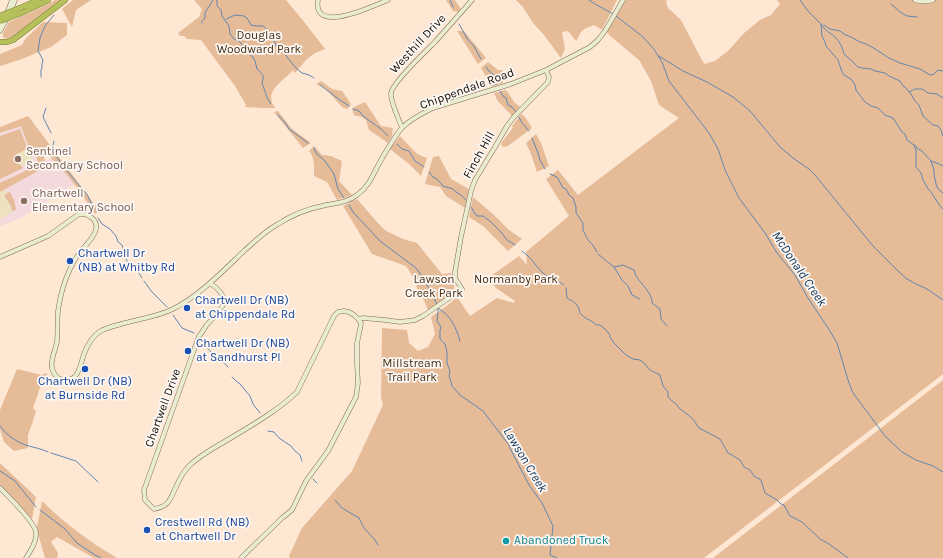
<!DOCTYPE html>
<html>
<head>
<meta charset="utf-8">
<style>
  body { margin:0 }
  canvas { display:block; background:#fee7d3 }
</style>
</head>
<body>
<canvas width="943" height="558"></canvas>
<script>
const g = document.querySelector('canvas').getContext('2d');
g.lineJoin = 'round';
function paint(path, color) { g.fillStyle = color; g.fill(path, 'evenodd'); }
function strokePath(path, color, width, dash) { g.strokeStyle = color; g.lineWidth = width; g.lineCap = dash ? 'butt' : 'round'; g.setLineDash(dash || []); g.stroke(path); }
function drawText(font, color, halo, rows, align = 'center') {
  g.font = font + ' Karla,sans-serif'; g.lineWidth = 3.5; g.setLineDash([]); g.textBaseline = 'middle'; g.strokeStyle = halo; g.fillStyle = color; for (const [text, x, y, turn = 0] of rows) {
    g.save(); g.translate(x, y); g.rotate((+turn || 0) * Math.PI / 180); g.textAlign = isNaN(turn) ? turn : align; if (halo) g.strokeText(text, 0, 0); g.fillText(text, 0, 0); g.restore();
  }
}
paint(new Path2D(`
  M21 125 28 145 36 154 38 164 54 157 75 184 21 218 0 226V133Z`), '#f5dadd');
paint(new Path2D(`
  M55 0H63L14 37C10 39 7 40 3 37V33L9 22 32 12Z
  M73 0H91L76 10 72 27 62 9Z
  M194 0H286L305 23 325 49 315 53 306 60 295 73 293 70C283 82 263 90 275 108H264L245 107 246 105 235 86 201 40 187 39 184 36H180L178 33 199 17 202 9Z
  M446 0H455L461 9 458 12 453 11Z
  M516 0H617L602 30 594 25C590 27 584 28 581 32 579 35 578 39 576 41L568 31 562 32 565 49 561 58 544 35 533 23 523 7Z
  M626 0H667L666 2 668 8 681 20 704 64 715 61 729 50 743 34 760 20 771 15 780 4 777 0H943V374L704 558H290L289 556 302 528 352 471 383 405 381 397 382 328 407 330 409 343 418 351 428 347 435 334 431 317 448 305 457 297 470 316 497 298 514 303 515 301 496 288 488 278 519 256 527 265 526 252 569 216 546 179 558 170 578 195 679 118 659 105 651 81 639 60 609 35V34L607 32Z
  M43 22 67 23V35L51 47 22 59 0 66V54L22 45 26 38Z
  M457 31H464L486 58 478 64Z
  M488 62 498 70H502L503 83 491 87 487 78 481 68Z
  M321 81 332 89 342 91 351 104 347 109 342 107 325 88 316 84Z
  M506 90 515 103 520 107 512 116 497 100 494 93Z
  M365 102 381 126 393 128 392 136 388 143 369 130 366 120 362 117 354 115 352 109 354 107Z
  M278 111 292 129 311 143 303 148 274 112Z
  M521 114 525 117 532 128 508 146 503 147 501 144 502 142 513 128 512 126Z
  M28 116 95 205 106 203 105 206 95 214C83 196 71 177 55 163L59 168 53 170 51 165 55 163 48 154 44 156 45 167 0 192V183L38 165 36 154 28 145 21 126 0 133V127Z
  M20 129 28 150H25L17 154C16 160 19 163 23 168L0 179V136Z
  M536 134 541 143 549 166 537 172 531 154 526 143Z
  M400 136 417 154 427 158 421 176 409 164 390 149Z
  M314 146 322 155 331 156 342 161 339 181 352 195 337 200 327 182 314 176C314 167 315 157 309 151Z
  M439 156 451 179 469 189 465 208 446 196 440 187 425 184 433 157Z
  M10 192 14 200 16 210 12 211 11 206 5 197V194Z
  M473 197 493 214 509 230 522 239 508 251 483 226 469 217Z
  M357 199 376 221 386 231 403 239 417 243 442 274 451 273 455 291 428 310 423 298 418 293 416 282 406 266 372 254 343 206Z
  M17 369 42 375 46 373 48 375 43 379 33 408 36 411 32 424 28 435V448L14 451 4 442 0 429V410Z
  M943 380V558H713Z
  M0 463 36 497 32 519 26 514 0 485Z
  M42 501C64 523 90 542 117 558H94L57 537 51 542 58 553 57 558H45L39 537 37 527Z`), '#e5bb98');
paint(new Path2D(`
  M25 150H28L33 161C24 167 14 168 17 154Z
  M5 190 7 193 5 194 4 196 10 206 11 211 13 212 0 219V192Z`), '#ece2bd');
strokePath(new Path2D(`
  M217 0V6L221 10 222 16 229 26 230 34 234 39 239 41 244 47 246 52 253 57 255 61 257 69C262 74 265 74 262 83 265 90 266 98 271 104
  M450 0 453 7
  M589 0C597 6 605 9 613 14
  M800 0 808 11 821 24 822 36 825 42 826 46 838 60 842 72 844 75 852 80 855 85 856 90 865 102 871 106 878 108 885 115 893 118 902 132 905 134 907 140 914 145 916 150V167L921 173 923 180 926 185 928 189 931 192 940 206 943 209
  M891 4 900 12 907 16 917 17
  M616 16 642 36 653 48 662 62 669 81 709 133 718 149 725 170 739 198 765 233 777 253 795 275 808 298 830 331 837 343 848 380 852 391 856 397 885 436 902 452 916 460 933 466 943 472
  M226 19 235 15 244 16 247 18 251 25 257 26H263C267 28 266 31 269 34 272 38 275 41 276 46L283 50 287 57 296 68 302 73 309 75 314 78
  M202 21 205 18V13L213 0
  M202 23V22
  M459 24 468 40 474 46 481 59
  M822 25C825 31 829 32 834 36 839 40 843 48 844 54L853 62 858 67 862 68 871 69 875 71 885 73 889 76 900 81 903 86 905 87 911 94 915 101 919 105 923 116 933 125 938 126 941 130 943 136
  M824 25 830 29 840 31 844 34 851 37 860 42 866 44 872 47 889 58 900 63 920 69 930 75 934 74 938 70 943 71
  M659 56 683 71 707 82 733 97 750 111 780 147 793 158 809 169 815 175 873 246 899 272 907 279 916 284 927 289 943 300
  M486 67 488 70 495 76V83L496 85
  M41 77V70L42 68V64L43 60 38 51 40 38 45 26 54 15
  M320 85 340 100 349 106
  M500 91 503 96 506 98 508 105 512 107 516 112
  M909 92 915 89H922L928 93 937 94 943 98
  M46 108 43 117 51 133
  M353 109 359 111 363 116 381 129 388 136
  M278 115 286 124 289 129 308 143
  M519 117 522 123 529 131
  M532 138 538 153 540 160 545 169
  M54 141 52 150 53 152C63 166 74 180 86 193 90 198 90 204 95 209
  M397 144 402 149 409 151 415 161 424 167
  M915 145 918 149 922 151 931 161 934 170V174L936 184 938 189 943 193
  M314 148 316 153 325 161 334 174 338 189 344 198
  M931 161 939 164 943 166
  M429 172 433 177 437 179 443 186 453 189 456 192 461 195 467 201
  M550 174 557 177 563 188 566 189 569 195 573 198 576 207V213L583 223V230L588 240 592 244 597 252
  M349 205 353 212 380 241 416 268 421 275 433 295 437 305
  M471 207 475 214 477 216H483L491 222 501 232 507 240 515 245
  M98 218 102 224 110 229 116 236 118 242 122 245 124 251 126 259 128 263
  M522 251C524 253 526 254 527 255 535 262 542 277 553 278 555 281 561 282 564 285
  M598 254 614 267 622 280 628 286 632 295 640 299
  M614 267 623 265 634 270C635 272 635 274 636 276 641 284 653 294 652 303L660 309 661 319 667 326
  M137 270 142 278
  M144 281 152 292 167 307
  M566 288 567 298C572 301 577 303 579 309 580 313 579 313 582 315 586 320 591 319 596 325H600L605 329 610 335V337L614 343 626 355 633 359 640 360 645 364 650 370 660 375 663 386 668 392V397L671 400 676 404 680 409 687 414 693 419 699 428 720 439 728 453 732 455 740 460 744 467 750 470 754 476 761 480 765 493 777 500 781 504 784 505 790 516 802 522 820 539 829 544 848 558
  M438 308V312L437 321 441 327 440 330V339L445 344 447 352V363L450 371 449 376 451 382 452 386 460 395 483 411 509 445 510 448 529 485 542 503 553 526 550 555 557 558
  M438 308C451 316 456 327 460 341
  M173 315 182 328 194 333
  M201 339C205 344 208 350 213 354 219 359 223 361 228 367
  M232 377 235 380 240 384 250 396 253 404 260 413
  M0 426C7 436 18 443 29 446 36 448 42 449 48 452
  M268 431 274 432 279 438 291 446 294 450 300 455 302 461
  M51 453 76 461 98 482
  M0 471 15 481 36 507
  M313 479 317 483
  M335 500 342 508 359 518 364 528 375 540 378 545
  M40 510 65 529 77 543 95 555 101 558`), '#6287b0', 1);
const secondary = new Path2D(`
  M318 0C312 36 375 5 388 0
  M915 0C921 2 927 2 933 0
  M0 26 6 16 12 0
  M0 31 10 13 15 0
  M402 128C399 119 390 101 391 93 392 83 426 51 435 42 447 28 460 14 472 0
  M0 257 48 236 79 214C88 213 98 220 96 229 94 239 84 246 79 254 75 258 73 264 70 269 64 282 60 296 58 311 57 321 58 331 57 341 56 350 50 359 52 368 53 373 57 379 63 380 79 382 80 365 84 354 87 346 92 337 99 332 105 328 114 326 121 324 138 319 157 317 173 309 199 296 223 271 244 251 255 241 265 231 278 224 292 215 307 209 322 206 334 203 347 203 357 195 369 187 373 174 380 162 383 156 387 150 390 145 394 139 397 133 402 128 410 119 423 113 433 108L511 84 546 70 590 47 598 40 605 31 623 0
  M210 283C216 287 225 294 224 303 222 309 211 320 206 326 204 329 202 333 199 336L144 490 145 500 154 509C170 506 170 499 176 487 179 480 184 471 189 466 199 456 212 449 224 442 249 427 276 412 297 392L334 316 338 312 344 311 349 312 354 315 358 319 361 323 360 329 357 343V363L358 383 356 397 328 451 306 481 292 510 282 518 241 558
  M358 319 363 318 385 320 400 322 415 320 423 316 462 289 455 278V272L461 237 471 191 475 180 495 147 507 126 513 118 548 82 549 77 546 70
  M0 488C8 496 34 521 36 532 37 541 31 550 26 558`);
const highway = new Path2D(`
  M25 6 38 0
  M21 13 48 0
  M0 42H7L13 40 65 0`);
strokePath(secondary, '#7d6957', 5);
strokePath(highway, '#7d813d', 6);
strokePath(secondary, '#e9ecce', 4);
strokePath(highway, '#b6c05b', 5);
const highwayBridge = new Path2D(`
  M0 16 25 6
  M0 21 21 13`);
strokePath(highwayBridge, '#7d813d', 6, []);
strokePath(highwayBridge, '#b6c05b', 5);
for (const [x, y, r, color] of [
  [18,159,4,"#8d6e63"],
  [24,201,4,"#8d6e63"],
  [70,261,4,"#1a4fb4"],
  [187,308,4,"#1a4fb4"],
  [188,351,4,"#1a4fb4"],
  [85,369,4,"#1a4fb4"],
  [147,530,4,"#1a4fb4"],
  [506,541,4,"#0f9aa8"]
]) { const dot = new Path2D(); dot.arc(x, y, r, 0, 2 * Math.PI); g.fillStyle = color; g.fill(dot); strokePath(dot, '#fdf8f4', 1.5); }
drawText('12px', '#472d14', '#fdf8f4', [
  ["Douglas",259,36],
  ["Woodward Park",259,50],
  ["Lawson",434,280],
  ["Creek Park",434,294],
  ["Normanby Park",516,280],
  ["Millstream",412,364],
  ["Trail Park",412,378]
]);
drawText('12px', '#140c06', '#fdf8f4', [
  ["Westhill Drive",418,44,-47],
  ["Chippendale Road",467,89,-20],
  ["Finch Hill",479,155,-61],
  ["Chartwell Drive",163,408,-70]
]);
drawText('12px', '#785e54', '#fdf8f4', [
  ["Sentinel",26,152],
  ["Secondary School",26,166],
  ["Chartwell",32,194],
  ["Elementary School",32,208]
], 'left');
drawText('12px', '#164399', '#fdf8f4', [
  ["Chartwell Dr",78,254],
  ["(NB) at Whitby Rd",78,268],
  ["Chartwell Dr (NB)",195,301],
  ["at Chippendale Rd",195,315],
  ["Chartwell Dr (NB)",196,344],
  ["at Sandhurst Pl",196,358],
  ["Chartwell Dr (NB)",85,382,"center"],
  ["at Burnside Rd",85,396,"center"],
  ["Crestwell Rd (NB)",155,523],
  ["at Chartwell Dr",155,537]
], 'left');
drawText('12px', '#0d838f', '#fdf8f4', [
  ["Abandoned Truck",514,541]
], 'left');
drawText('italic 13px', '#0c345b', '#fdf8f4', [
  ["McDonald Creek",799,269,56],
  ["Lawson Creek",525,460,59]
]);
</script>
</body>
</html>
